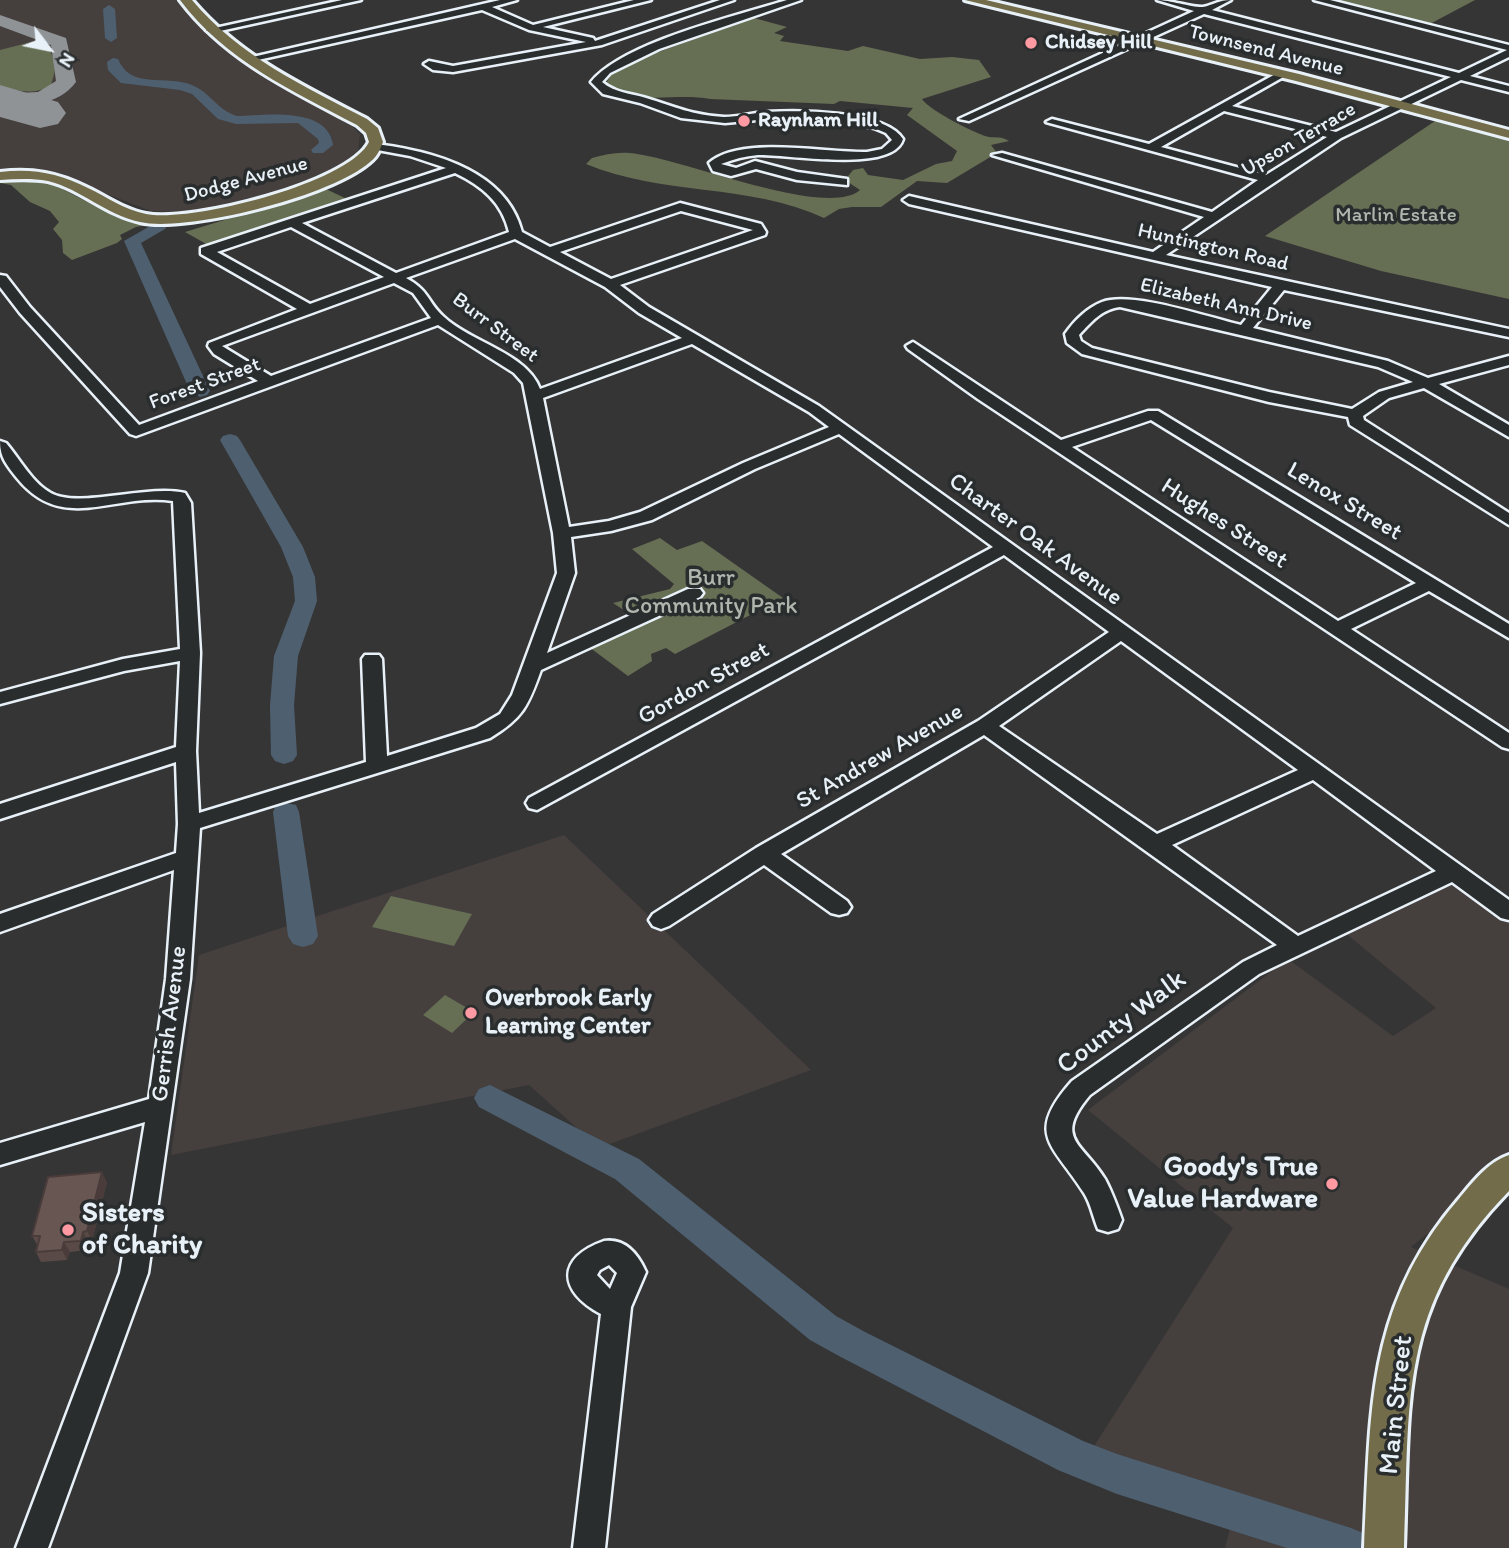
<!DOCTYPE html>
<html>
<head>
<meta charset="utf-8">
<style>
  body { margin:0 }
  #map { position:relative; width:1509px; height:1548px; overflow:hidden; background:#363535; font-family:Itim,sans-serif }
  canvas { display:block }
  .north { position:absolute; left:14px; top:14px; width:70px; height:70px; -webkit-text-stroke:5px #2a2d2e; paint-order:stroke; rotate:122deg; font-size:19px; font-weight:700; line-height:28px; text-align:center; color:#e8f1f8 }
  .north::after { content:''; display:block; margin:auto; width:24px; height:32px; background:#e8f1f8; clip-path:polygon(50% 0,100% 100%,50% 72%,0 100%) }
</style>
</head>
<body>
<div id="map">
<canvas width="1509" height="1548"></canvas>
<div class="north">N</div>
</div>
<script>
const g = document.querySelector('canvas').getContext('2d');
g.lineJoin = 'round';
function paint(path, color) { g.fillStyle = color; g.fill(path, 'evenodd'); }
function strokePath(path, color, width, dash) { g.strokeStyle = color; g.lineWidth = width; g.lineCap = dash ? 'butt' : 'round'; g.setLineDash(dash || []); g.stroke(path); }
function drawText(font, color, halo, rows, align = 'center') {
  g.font = font + ' Itim,sans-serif'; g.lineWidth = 7; g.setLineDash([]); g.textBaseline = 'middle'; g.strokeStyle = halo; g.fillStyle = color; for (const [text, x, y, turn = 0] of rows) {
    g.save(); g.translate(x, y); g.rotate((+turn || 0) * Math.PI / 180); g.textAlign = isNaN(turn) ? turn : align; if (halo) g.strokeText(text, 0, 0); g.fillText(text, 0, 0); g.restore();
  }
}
paint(new Path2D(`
  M0 0H180L209 34 242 61 265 77 350 124 360 134 358 152 350 161 323 177 230 206 186 212 151 211 54 174 0 173Z
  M564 835 811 1070 607 1145 577 1128 529 1085 171 1155 199 955Z
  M1455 882 1509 922V1169L1411 1247 1509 1289V1548H1225L1238 1496 1089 1454 1233 1228 1088 1110 1288 959 1393 1036 1436 1008 1344 932Z`), '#453f3e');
paint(new Path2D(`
  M1330 0H1475L1428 25Z
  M754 18 787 27 774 33 784 36 780 41 848 51 863 46 920 59 952 57 979 60 991 77 922 99C929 110 975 134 989 137 997 138 1001 136 1009 141L991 145 997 153 947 183 917 181 881 207H852L839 209 824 218C749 183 662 196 586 164L592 158C604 155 616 152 629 153 677 156 826 220 860 190L845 180 853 170 863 168 868 175 903 180 936 164 952 161 957 151 907 115 913 108 840 101 834 104 710 99C676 92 636 107 605 85L614 70 633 61Z
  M31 42 45 44C57 60 57 67 51 85 34 96 17 91 0 86V50Z
  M1438 119 1509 139V299L1381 271 1265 236Z
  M19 179 53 184 114 216 152 224 136 227 120 235 122 239 117 243 72 260 63 253 62 240 53 229 59 222 50 211 30 202 11 185 0 183V180Z
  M326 189 349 200 208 245 185 232Z
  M660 538 677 550 702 541 783 598 675 654 666 648 651 654 652 661 628 676 589 647 639 620 613 603 670 589 674 584 632 549Z
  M391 896 472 914 454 946 372 927Z
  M445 995 474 1012 452 1033 423 1015Z`), '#666e54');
paint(new Path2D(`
  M109 5 115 9 117 38 111 42 105 38 103 9Z
  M113 58 118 59C130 88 159 76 186 83 209 89 216 110 237 116 265 115 328 106 333 145L323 153H313L311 150 319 143 318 139 298 123 236 124 218 119 192 94 180 90 121 83 108 70 107 62Z
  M159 221 165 223 167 226 165 229 141 243 210 391 207 395 200 397 190 391 124 241Z
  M230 434 237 436 240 440 303 547 315 577 317 601 298 656 294 705 297 755 293 761 284 764 275 761 271 755 270 705 274 656 295 601 293 577 281 547 220 440 223 436Z
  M286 803 296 805 299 812 318 936 313 944 303 947 293 944 288 936 273 812 276 805Z
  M490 1085 639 1159 836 1316 865 1332 1083 1441 1117 1454 1351 1528 1365 1534 1371 1548H1287L1117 1494 1058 1470 839 1356 810 1340 615 1179 479 1107 474 1098 479 1089Z`), '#4e6070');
paint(new Path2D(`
  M0 15 66 38 76 82C58 106 27 106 0 106V94L38 92 56 81 51 45 0 26Z`), '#8f9396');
paint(new Path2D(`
  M0 85 58 102 66 113 58 124 40 128 0 117Z`), '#8f9396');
const minor = new Path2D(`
  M342 0H361L211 33 206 30Z
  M500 0H517L492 7 533 25 634 0H651L543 27 593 38 595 41 720 0H734L602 45 453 72 433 70 424 64 429 61 453 66 586 42 529 30 482 10 249 62 244 59Z
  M787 0H801L659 49 610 73 602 82C615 93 630 93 646 98 676 107 691 115 724 117 738 117 752 113 766 112 798 110 885 110 903 139 893 174 787 154 758 155 745 156 734 159 721 164L736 168 755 161 797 172 847 179V185L797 180 756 169 731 176 713 171 709 163C741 135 825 153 867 152L882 149 892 140 886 133 874 128 842 122 779 118 725 123 681 118 640 103 603 94 591 82C624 42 736 16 787 0Z
  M1157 0C1170 0 1194 8 1203 7 1213 5 1219 0 1231 0L1212 10 1459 73 1507 50 1314 0H1330L1509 45V57L1470 76 1509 86V92L1461 80 1341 138 1166 255 1509 329V337L1284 290 1253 328 1388 361 1428 378 1509 356V365L1439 384 1509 425V437L1424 388 1389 398 1363 416 1364 420 1509 513V525L1350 425 1348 417 1269 402 1082 354 1067 343 1065 334C1074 321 1087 308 1102 302 1132 291 1207 317 1241 325L1272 287 909 204 903 200 909 196 1153 252 1204 217 992 155 1002 153 1212 212 1258 180 1046 122 1052 119 1149 144 1281 71 1286 74 1285 76 1232 106 1336 132 1451 77 1204 14 969 121 959 119 1194 11ZM1224 111 1327 137 1266 175 1161 147ZM1120 307 1378 367 1413 382 1379 392 1352 409 1269 392 1092 348 1081 341 1079 335C1091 322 1102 309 1120 307Z
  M376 144C432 151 506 170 522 232L550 247 680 203 761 224 766 232 765 235 620 285 649 307 819 406 1509 900V920L1501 918 1452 882 1259 974 1090 1095C1053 1139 1082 1142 1105 1179 1112 1192 1117 1206 1122 1220L1118 1229 1108 1232 1098 1229C1093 1217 1091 1204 1084 1193 1053 1144 1024 1135 1072 1081L1243 962 1277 945 984 735 781 854 847 901 851 907 847 913 839 915 831 913 764 865 669 926 661 929 653 926 649 920 653 914 756 848 978 721 1109 632 1004 555 537 810 529 808 526 803 529 798 993 547 839 434 755 469 652 520 611 531 571 537 575 573 547 653 688 589H700L703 593 700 597 541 670C528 706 523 718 490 738L200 828 190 979 148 1273 48 1548H16L120 1273 145 1122 0 1165V1143L149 1099 166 979 174 870 0 932V914L176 853 178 824 176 762 0 819V804L176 747 180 661 124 671 0 704V692L123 659 180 649 173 501C114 492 63 535 17 478 7 465 0 458 0 441L6 443C19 458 31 481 49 492 77 510 146 484 185 493L191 503 200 653 196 751 199 813 366 762 362 659 365 655H379L382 659 387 756 476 728 500 714 512 695 557 573 553 533 523 383 514 373 438 325 136 436 130 434 20 313 0 287V275L6 276 30 307 139 425 258 381 214 354 208 346 209 343 297 309 201 254V248L446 168 410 156 372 149V145ZM455 173C482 186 502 202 509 232L396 273 302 223ZM681 211 753 230 611 279 560 252ZM291 227 384 277 310 304 217 252ZM515 239 605 287 639 313 682 338 540 389C527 353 470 342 444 317 427 302 430 291 406 278ZM394 283 413 293 431 318 271 376 222 346ZM692 344 809 412 829 427 743 463 640 512 609 521 569 527 543 398ZM1121 641 1298 770 1157 834 999 726ZM1313 780 1436 871 1298 936 1172 845Z
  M913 342 1061 440 1148 411H1158L1509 624V638L1429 591 1351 629 1509 733V749L1502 747 978 399 908 349 906 346ZM1151 420 1416 583 1338 621 1072 447Z
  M604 1241C625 1238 638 1254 646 1272L631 1307 605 1548H573L601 1314C558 1291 556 1258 604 1241ZM609 1265 617 1273 610 1289 597 1275 600 1270Z`);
const major = new Path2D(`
  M180 0H192C239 56 303 86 367 119L378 128 383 142C381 147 379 152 376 156 345 194 187 233 140 222 106 215 81 189 48 181 32 178 16 179 0 180V172C32 168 59 173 88 188 107 197 125 210 146 214 190 223 349 183 369 142L366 133 357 125C292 91 225 60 180 0Z
  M965 0H986L1299 74 1509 130V138L1296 81Z
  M1509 1155V1191C1397 1306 1410 1400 1404 1548H1364C1371 1415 1365 1308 1458 1200 1472 1183 1488 1162 1509 1155Z`);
strokePath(minor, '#e8f1f8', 5);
strokePath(major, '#e8f1f8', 6);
paint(minor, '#2a2d2e');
paint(major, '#736c4b');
paint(new Path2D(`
  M107 1182 92 1241H88L86 1250 70 1252 67 1260 41 1262 36 1252 38 1246 32 1236Z`), '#594a47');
paint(new Path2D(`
  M102 1172 107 1182 92 1241 87 1231Z
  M83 1232 88 1241 86 1250 81 1241Z
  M64 1242 70 1252 67 1260 62 1250Z`), '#493c3a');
const building = new Path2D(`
  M102 1172 87 1231 83 1232 81 1241 64 1242 62 1250 36 1252 40 1236H32L48 1177Z`);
paint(building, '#685653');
strokePath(building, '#493c3a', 2);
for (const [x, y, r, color] of [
  [1031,43,7,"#ff9aa2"],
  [744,121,7,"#ff9aa2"],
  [471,1013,7,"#ff9aa2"],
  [1332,1184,7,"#ff9aa2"],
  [68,1230,7,"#ff9aa2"]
]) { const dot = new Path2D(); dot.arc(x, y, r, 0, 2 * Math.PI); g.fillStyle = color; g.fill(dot); strokePath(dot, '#2a2d2e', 2.5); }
drawText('bold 21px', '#e8f1f8', '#2a2d2e', [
  ["Chidsey Hill",1045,43],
  ["Raynham Hill",758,121]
], 'left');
drawText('21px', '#e8f1f8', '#2a2d2e', [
  ["Townsend Avenue",1266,51,14],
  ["Upson Terrace",1299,140,-30],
  ["Dodge Avenue",246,180,-15],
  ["Huntington Road",1213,248,13],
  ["Elizabeth Ann Drive",1226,305,13],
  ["Burr Street",495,328,37],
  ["Forest Street",205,384,-20]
]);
drawText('21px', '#aeb6ae', '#2a2d2e', [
  ["Marlin Estate",1396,216]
]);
drawText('24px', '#e8f1f8', '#2a2d2e', [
  ["Lenox Street",1344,502,31],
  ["Hughes Street",1224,524,33],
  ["Charter Oak Avenue",1035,540,36],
  ["Gordon Street",704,684,-29],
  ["St Andrew Avenue",880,757,-30],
  ["Gerrish Avenue",170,1024,-83]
]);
drawText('24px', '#aeb6ae', '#2a2d2e', [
  ["Burr",711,579],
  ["Community Park",711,607]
]);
drawText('bold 24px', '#e8f1f8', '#2a2d2e', [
  ["Overbrook Early",485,999],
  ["Learning Center",485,1027]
], 'left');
drawText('28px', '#e8f1f8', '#2a2d2e', [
  ["County Walk",1122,1023,-37],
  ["Main Street",1397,1405,-84]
]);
drawText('bold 28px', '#e8f1f8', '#2a2d2e', [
  ["Goody's True",1318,1168],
  ["Value Hardware",1318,1200],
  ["Sisters",82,1214,"left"],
  ["of Charity",82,1246,"left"]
], 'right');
</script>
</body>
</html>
